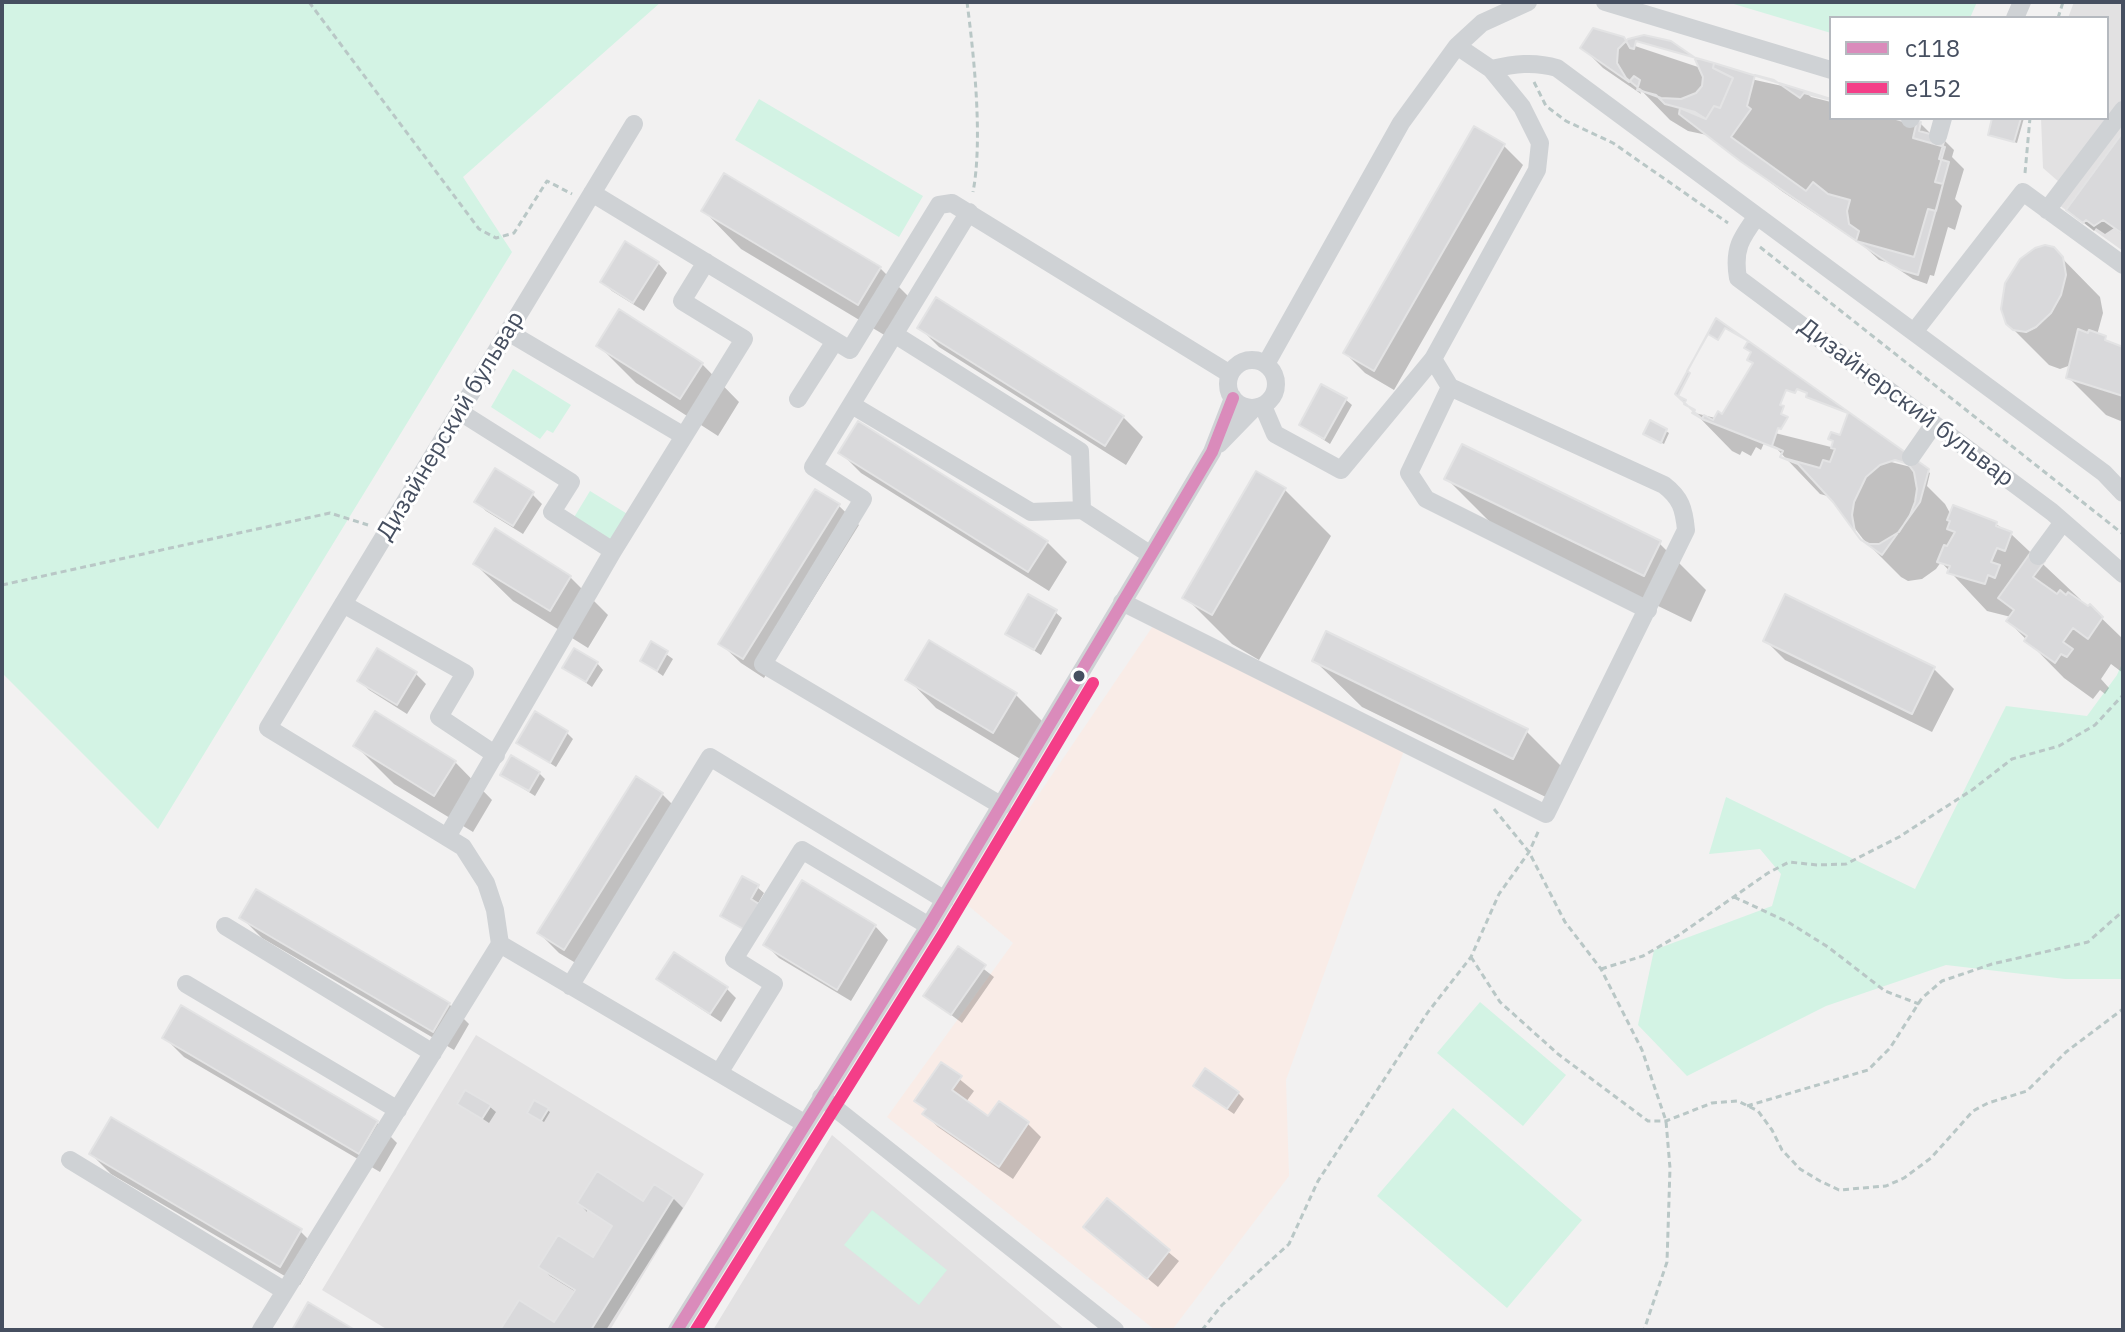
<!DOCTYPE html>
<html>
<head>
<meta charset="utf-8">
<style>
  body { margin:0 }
  #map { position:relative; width:2125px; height:1332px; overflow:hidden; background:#f2f1f1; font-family:"IBM Plex Sans",sans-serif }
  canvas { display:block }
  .frame { position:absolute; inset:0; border:4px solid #464f60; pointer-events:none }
  .legend { position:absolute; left:1829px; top:16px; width:280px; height:104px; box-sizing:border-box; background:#fff; border:2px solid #b5b9bf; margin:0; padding:10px 14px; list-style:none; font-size:24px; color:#464f60 }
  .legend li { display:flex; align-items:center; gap:16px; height:40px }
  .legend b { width:40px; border:2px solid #b5b9bf }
</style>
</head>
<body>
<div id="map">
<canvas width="2125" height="1332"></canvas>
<div class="frame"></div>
<ul class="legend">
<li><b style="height:10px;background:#da8bbb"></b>с118</li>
<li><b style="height:10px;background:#f43e88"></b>е152</li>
</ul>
</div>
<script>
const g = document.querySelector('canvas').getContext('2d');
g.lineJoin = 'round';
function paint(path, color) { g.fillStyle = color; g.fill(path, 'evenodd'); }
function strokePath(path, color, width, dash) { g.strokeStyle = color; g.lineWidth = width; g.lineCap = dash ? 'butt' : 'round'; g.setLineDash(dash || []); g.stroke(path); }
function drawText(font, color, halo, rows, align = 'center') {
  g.font = font + ' "IBM Plex Sans",sans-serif'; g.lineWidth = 6; g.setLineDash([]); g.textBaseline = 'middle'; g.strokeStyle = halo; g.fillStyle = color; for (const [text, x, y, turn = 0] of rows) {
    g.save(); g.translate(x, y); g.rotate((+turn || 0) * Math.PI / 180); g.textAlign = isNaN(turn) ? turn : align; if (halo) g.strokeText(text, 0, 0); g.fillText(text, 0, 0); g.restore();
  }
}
paint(new Path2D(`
  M2074 2H2123V251L2049 198 2059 182 2043 168 2041 118H2107V18H2068Z
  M476 1035 704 1174 610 1330H388L322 1290Z
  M832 1135 1065 1330H713Z`), '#e2e1e2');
paint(new Path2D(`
  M1157 620 1407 742 1286 1080 1289 1176 1172 1330H1155L887 1117 1013 943 965 903Z`), '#f9ece7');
paint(new Path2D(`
  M2 2H661L463 177 512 252 158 829 2 673Z
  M1727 2H1977L1970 18H1831V33Z
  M759 99 923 196 899 237 735 140Z
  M513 369 571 405 553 433 547 430 540 439 491 407Z
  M590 491 629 515 610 544 573 519Z
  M2123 661V979H2065L1946 965 1826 1006 1687 1076 1638 1025 1654 950 1772 906 1781 874 1760 849 1709 854 1726 797 1915 889 2006 706 2087 716 2117 675Z
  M1480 1002 1566 1075 1523 1126 1437 1053Z
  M1453 1108 1582 1220 1507 1308 1377 1196Z
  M872 1210 947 1270 919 1305 844 1245Z`), '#d3f3e4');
paint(new Path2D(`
  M1626 43 1701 68 1805 91 1811 97 1831 102V118H1901L1920 123 1930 133 1944 140 1954 150 1952 157 1964 169 1955 199 1962 206 1955 230 1948 227 1934 276 1930 275 1927 284 1913 279 1889 263 1879 260 1865 247 1783 192 1707 135 1688 131 1670 120 1639 88 1641 94 1603 68 1583 48Z
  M1994 118H2024L2017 143 1990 134Z
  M2123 136V235L2114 228 2105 234 2096 228 2094 231 2068 210Z
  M1503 145 1523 165 1394 390 1365 373 1345 353Z
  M704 211 880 268 918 306 896 342 741 249Z
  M2053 249 2100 297 2103 313 2097 335 2123 349V422L2106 415 2068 377 2071 365 2060 369 2049 365 2011 327Z
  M658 263 667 273 644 311 612 291 602 282Z
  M937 300 1123 417 1143 437 1126 465 939 347 919 327Z
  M598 345 702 364 739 402 718 436 636 383Z
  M1345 399 1352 405 1330 444 1301 425Z
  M1695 413 1927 471 1930 473 1927 486 1945 504 1951 515 1996 524 2011 534 2081 600 2080 603 2089 609 2090 607 2123 639V673L2111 664 2101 679 2109 688 2105 694 2100 690 2093 699 2064 678 2008 621 2011 617 1987 611 1941 562 1936 569 1922 579 1908 581 1901 577 1863 539 1831 497 1820 494 1776 448 1764 443 1761 450 1756 447 1751 456 1742 451 1740 455 1732 451Z
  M1666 431 1669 433 1664 444 1648 436Z
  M841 453 1047 542 1067 562 1049 591 861 473Z
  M1447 479 1659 543 1706 590 1691 622 1494 526Z
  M1284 489 1331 536 1259 660 1232 644 1185 597Z
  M532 494 542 504 523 534 486 511 477 502Z
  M839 506 859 525 764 678 741 663 721 644Z
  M475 564 570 577 608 615 588 648 513 601Z
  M1055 612 1062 618 1041 655 1007 633Z
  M1765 640 1934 669 1954 689 1932 732 1785 660Z
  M652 644 673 659 663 676 642 661Z
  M378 651 416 674 426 684 407 714 369 690 359 680Z
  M1314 660 1526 731 1573 778 1560 804 1362 707Z
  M597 663 603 670 592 687 565 668Z
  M908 679 1016 695 1044 723 1022 760 936 708Z
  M567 733 573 739 556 767 519 743Z
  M356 746 455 762 492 800 473 832 394 784Z
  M539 773 545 779 535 796 502 775Z
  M662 794 682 814 584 968 559 953 539 933Z
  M757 887 764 893 757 905 751 934 723 916Z
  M242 918 449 1004 469 1024 454 1050 262 938Z
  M875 926 888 940 851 1001 779 958 766 945Z
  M958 949 994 977 962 1023 926 996Z
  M659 978 727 989 736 998 721 1022 669 988Z
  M164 1037 377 1123 397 1143 380 1172 184 1057Z
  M942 1065 974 1091 966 1102 989 1118 999 1104 1028 1124 1041 1137 1013 1179 938 1127 925 1114 927 1111 917 1101Z
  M1202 1092 1238 1093 1244 1099 1234 1114Z
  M459 1103 489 1106 496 1112 489 1123Z
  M547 1110 550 1112 544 1122 532 1115Z
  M91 1154 300 1231 320 1251 300 1285 111 1174Z
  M673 1198 683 1208 606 1330H503L555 1325 576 1292 550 1276 540 1266 593 1260 622 1230 587 1208V1212L579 1203 644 1204Z
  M1107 1201 1179 1261 1158 1287 1096 1236Z`), '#0003');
const building = new Path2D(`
  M1593 28 1624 37 1630 48 1634 49 1636 41 1714 63 1713 68 1733 78 1720 108 1714 106 1706 119 1695 112 1665 104 1656 95 1637 90 1640 80 1634 76 1629 82 1580 48Z
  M1644 35 1671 41 1694 57 1703 77 1702 86 1696 93 1681 99 1661 98 1642 91 1626 78 1617 63 1618 49 1628 39Z
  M1714 63 1831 99V118H1908L1921 122 1919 131 1945 138 1939 159 1949 162 1918 275 1901 270 1887 262 1740 161 1679 114 1680 108 1706 119 1714 106 1720 108 1733 78 1713 68Z
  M1755 75 1774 80 1800 98 1804 93 1831 100V118H1893L1916 125 1913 138 1945 147 1935 182 1943 184 1936 211 1928 209 1914 257 1856 241 1859 231 1849 224 1847 211 1850 200 1828 194 1813 182 1806 191 1731 137 1751 109 1747 106Z
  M1992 118H2021L2014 142 1988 135Z
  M1474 126 1505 144 1374 371 1343 353Z
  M2123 132V234L2103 220 2094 226 2086 220 2083 223 2066 210Z
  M724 173 881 267 858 305 701 211Z
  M625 241 659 262 633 303 600 282Z
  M2045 245 2054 247 2063 257 2066 275 2061 295 2051 313 2036 327 2026 332 2013 330 2006 324 2001 309 2005 283 2020 259 2035 248Z
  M936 297 1124 416 1105 446 917 328Z
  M619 309 703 363 680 399 596 346Z
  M1716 318 1929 469 1920 502 1882 555 1860 539 1833 502 1798 464 1780 457 1783 451 1702 419 1675 394Z
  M1725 328 1748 341 1744 348 1751 352 1747 360 1753 363 1722 414 1718 411 1713 420 1704 415 1702 419 1692 413 1695 410 1684 404 1686 400 1678 396 1690 373 1687 371 1708 334 1718 340Z
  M2078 329 2088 333 2089 330 2106 336 2105 340 2123 347V396L2066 378Z
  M1321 384 1347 398 1324 439 1299 425Z
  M1797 389 1807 393 1806 397 1848 413 1840 435 1831 432 1828 439 1833 441 1831 448 1835 449 1830 462 1823 460 1820 468 1780 457 1783 451 1772 446 1778 428 1781 429 1788 417 1781 414 1784 406 1780 405 1786 390 1795 393Z
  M1650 420 1667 429 1661 443 1643 434Z
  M858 421 1048 541 1028 572 838 453Z
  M1462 444 1661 541 1644 576 1444 479Z
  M1895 460 1908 464 1914 472 1917 489 1915 502 1910 515 1899 532 1879 544H1869L1861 540 1855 532 1852 515 1854 502 1866 477 1880 465Z
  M495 468 534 492 513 526 474 502Z
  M1256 471 1286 488 1212 615 1182 598Z
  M815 489 840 504 743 659 718 644Z
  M1953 505 1997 522 1996 526 2012 532 2005 551 1997 548 1991 562 2000 565 1995 578 1988 575 1985 584 1947 573 1950 566 1937 562 1944 545 1947 546 1955 532 1947 529 1950 521 1947 520Z
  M495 528 571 576 550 611 473 564Z
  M2031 552 2045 561 2033 577 2057 594 2060 590 2066 595 2068 592 2088 606 2090 604 2103 617 2088 639 2073 628 2063 642 2073 649 2067 657 2061 654 2055 663 2024 641 2027 636 2006 621 2014 610 1998 598Z
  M1028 594 1057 610 1034 650 1005 634Z
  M1785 594 1935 667 1912 714 1763 641Z
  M1326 631 1528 729 1513 759 1312 661Z
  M929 640 1017 693 993 733 905 680Z
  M651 641 668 651 657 671 640 661Z
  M377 648 417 672 397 705 357 681Z
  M574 648 598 662 586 682 562 668Z
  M375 711 456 761 434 796 353 746Z
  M535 711 568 731 550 763 516 743Z
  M511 755 540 772 529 791 500 775Z
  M636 776 663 793 564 950 537 933Z
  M742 876 759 885 751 899 759 904 745 930 720 916Z
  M802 880 876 925 837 990 763 945Z
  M256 889 450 1003 433 1032 239 918Z
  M958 946 986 965 951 1015 923 996Z
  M674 952 728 987 710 1014 656 979Z
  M181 1005 378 1121 359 1154 162 1038Z
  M941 1062 962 1076 952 1090 988 1116 999 1101 1029 1122 999 1167 922 1114 926 1109 914 1101Z
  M1205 1068 1239 1092 1227 1109 1193 1086Z
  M465 1090 491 1105 482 1119 457 1104Z
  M534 1100 549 1108 541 1121 527 1113Z
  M111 1117 302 1229 280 1267 89 1154Z
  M597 1171 643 1201 654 1184 674 1197 591 1330H500L519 1300 554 1322 575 1290 538 1267 558 1235 593 1257 612 1226 577 1203Z
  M1107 1198 1170 1250 1147 1279 1083 1227Z
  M308 1302 355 1330H292Z`);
paint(building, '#d9d9db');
strokePath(building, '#e3e3e4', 2);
strokePath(new Path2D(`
  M309 2 479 229 496 238 514 233 547 181 572 194
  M967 2C974 56 983 140 973 192
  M2058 18 2063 2
  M1534 82 1546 106 1566 121 1613 143 1728 223
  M2025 173 2030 118
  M1760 247 2123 534
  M2 585 330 513 368 525
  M1494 809 1529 852 1565 922 1601 969 1642 1050 1666 1121 1670 1168 1667 1262 1644 1330
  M1734 897 1788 922 1828 947 1885 991 1919 1004
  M1471 957 1500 1002 1558 1054 1648 1121H1666L1712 1103 1738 1101 1758 1111 1772 1130 1782 1150 1800 1169 1820 1181 1839 1190 1886 1186 1904 1178 1931 1158 1973 1111 1988 1103 2027 1091 2066 1052 2123 1009
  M1601 969 1643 956 1679 935 1768 873 1789 862 1817 865 1846 864 1899 837 1972 790 2012 759 2059 746 2095 725 2123 695
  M1747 1106 1868 1070 1890 1048 1922 998 1942 981 1992 964 2088 942 2123 911
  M1202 1330 1222 1305 1289 1244 1318 1181 1428 1012 1471 957 1499 894 1529 852 1539 830`), '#b9c7c6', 3, [6, 4]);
strokePath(new Path2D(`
  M1605 2 1831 70
  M2015 18 2022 2
  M1491 69C1514 64 1534 61 1557 68L2015 407 2104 473 2123 493
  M1910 119 1911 118
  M634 124 268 728 463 847 486 883 495 910 500 944 804 1123
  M1938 136 1943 118
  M592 193 850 350 939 205 952 203 1230 374
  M2047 210 2123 110
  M969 212 813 467 863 499 763 664 1002 806
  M1757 216C1741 238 1733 249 1738 278L2052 512 2123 574
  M508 332 684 436
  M1914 332 2023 192 2123 265
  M1228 384a24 24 0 1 1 48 0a24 24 0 1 1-48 0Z
  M1266 364 1401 123 1457 46 1482 23 1528 2
  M1450 387 1409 473 1426 499 1648 610
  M798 399 835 341
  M852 405 1031 512 1082 510 1080 451 894 334
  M1263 406 1275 434 1341 470 1433 359 1537 170 1540 143 1522 107 1491 69 1457 46
  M460 412 571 482 552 512 613 551
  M1219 444 1254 408
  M1911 457 1934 424
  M1082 510 1151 555
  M2038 556 2063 522
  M1122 602 1546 814 1686 530C1684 509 1681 498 1664 485L1450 387 1433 359
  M343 604 465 673 439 717 496 755
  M447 837 613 551 744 339 682 301 706 262
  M225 926 433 1053
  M186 984 398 1110
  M570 986 710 757 945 900
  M719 1073 774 984 734 959 802 850 929 926
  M821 1097 1115 1330
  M70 1160 285 1291
  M261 1330 500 944
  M677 1330 929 926 1151 555 1212 452 1233 398`), '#cfd2d5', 18);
strokePath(new Path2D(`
  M677 1330 929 926 1151 555 1212 452 1233 398`), '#da8bbb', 12);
strokePath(new Path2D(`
  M696 1330 943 934 1093 683`), '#f43e88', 12);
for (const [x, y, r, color] of [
  [1079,676,7,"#464f60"]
]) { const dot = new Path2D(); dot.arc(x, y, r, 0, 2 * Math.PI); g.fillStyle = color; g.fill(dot); strokePath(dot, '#fff', 3); }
drawText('24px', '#464f60', '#fff', [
  ["Дизайнерский бульвар",1906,403,37],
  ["Дизайнерский бульвар",451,426,-59]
]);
</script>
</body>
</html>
